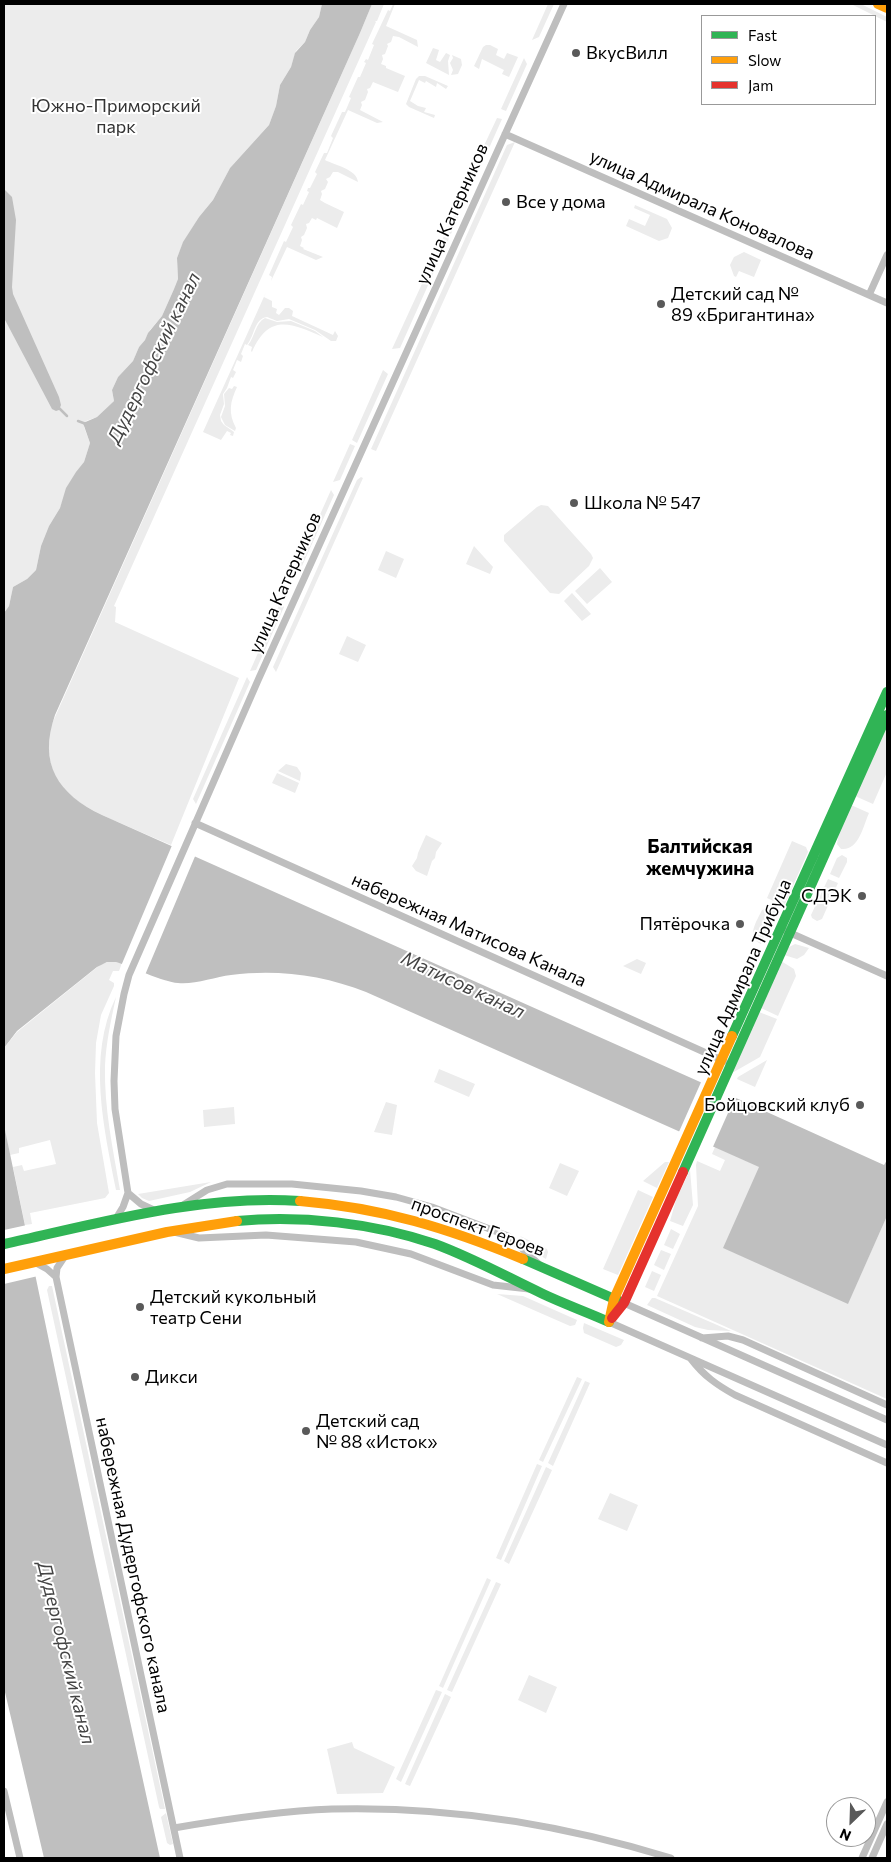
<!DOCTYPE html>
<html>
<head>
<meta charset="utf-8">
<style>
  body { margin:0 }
  #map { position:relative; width:891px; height:1862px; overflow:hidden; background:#fff; font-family:Commissioner,sans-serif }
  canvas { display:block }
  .frame { position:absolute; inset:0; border:5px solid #000; pointer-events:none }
  .legend { position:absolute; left:701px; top:15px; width:175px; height:90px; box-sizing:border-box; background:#fff; border:1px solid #999; margin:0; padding:6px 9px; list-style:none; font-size:15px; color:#000 }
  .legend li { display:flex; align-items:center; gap:10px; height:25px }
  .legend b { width:25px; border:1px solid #999 }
  .north { position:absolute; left:826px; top:1797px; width:50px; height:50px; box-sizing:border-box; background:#fff; border:1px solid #999; border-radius:50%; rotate:204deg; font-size:14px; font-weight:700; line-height:20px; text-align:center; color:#000 }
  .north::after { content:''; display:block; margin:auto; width:18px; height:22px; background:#595959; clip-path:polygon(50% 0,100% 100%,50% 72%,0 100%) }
</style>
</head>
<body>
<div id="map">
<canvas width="891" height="1862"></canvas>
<div class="frame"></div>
<ul class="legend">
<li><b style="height:6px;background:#30b455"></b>Fast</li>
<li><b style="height:6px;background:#ff9f0a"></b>Slow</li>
<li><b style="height:6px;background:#e5322d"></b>Jam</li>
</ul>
<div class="north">N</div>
</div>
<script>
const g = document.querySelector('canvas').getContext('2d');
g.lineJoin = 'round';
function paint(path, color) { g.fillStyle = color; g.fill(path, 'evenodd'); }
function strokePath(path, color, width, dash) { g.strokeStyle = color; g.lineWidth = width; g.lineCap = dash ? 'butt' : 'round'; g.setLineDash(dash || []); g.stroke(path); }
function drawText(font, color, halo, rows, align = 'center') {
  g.font = font + ' Commissioner,sans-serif'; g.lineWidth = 4; g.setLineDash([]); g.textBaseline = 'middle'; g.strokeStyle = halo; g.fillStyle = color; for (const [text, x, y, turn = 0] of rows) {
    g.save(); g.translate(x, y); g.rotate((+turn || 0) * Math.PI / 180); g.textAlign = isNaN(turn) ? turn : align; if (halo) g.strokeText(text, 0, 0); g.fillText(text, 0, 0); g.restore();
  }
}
paint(new Path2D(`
  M4 4H322L319 17 310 30 305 42 296 51 291 67 280 85 276 106 269 125 230 168 213 200 199 217 183 243 177 258 178 279 174 289 162 316 150 330 145 340 139 347 133 361 118 377 112 390 114 401 97 417 86 421 84 427 90 443 84 462 69 484 60 508 49 526 41 546 36 570 27 579 13 587 9 606 4 613Z
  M372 4H384L377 21H375L376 22 114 606 116 607 115 622 239 678 171 845C153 837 135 830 118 822 71 802 41 783 51 726L360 33Z
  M393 4H395L386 26 417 40 418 47 399 37 393 36 391 42 387 44 388 46 385 54 382 55 383 59 381 64 386 66V68L405 76 398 92 373 82 370 88 367 89 368 92 365 100 361 102 362 105 360 110 383 122 377 123 348 110 325 160C334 165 357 169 358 182L338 172H333L330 177 326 179 328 182 325 189 321 191 322 194 320 200 325 203 344 212 337 228 317 218 316 220 312 218 309 223 306 224 307 228 304 235 301 237 302 240 300 246 304 248 303 249 323 257 316 260 287 247 271 281 272 277 269 275 284 241 286 242 293 227 291 225 301 204 303 205 309 192 307 191 308 188H310L317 174 315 172 324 153H327L333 138 331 136 342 112H345L351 98 349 97 358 77H360L366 63 364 62 366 59 368 60 374 45 372 44 388 10 390 11Z
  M548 4H554L539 37 532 40Z
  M851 4H861L887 17V22Z
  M486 45H490L498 49 496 55 504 59 507 53 518 57 509 77 502 74 504 70 482 59 479 69 474 66 483 47Z
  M433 48 439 50 436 60 440 62 446 53 450 55 448 61 449 75 426 63Z
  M452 55 461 59 462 65 458 74 451 75 453 70 450 63 453 58Z
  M524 58 527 64 506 111 501 109Z
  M419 76H425L448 86 446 89 437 83 436 87 426 81 425 83 419 80 410 101 418 106 426 108 424 112 435 115 434 118 409 107 406 104 416 79Z
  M497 118 502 119 490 146 483 157 480 154Z
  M515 142 376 451 371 449 507 145Z
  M635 205 667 219 672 228 668 238 659 241 626 226 629 219 645 226 650 215 634 208Z
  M455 212 459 216 400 348 392 349Z
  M744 252 761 260 754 277 739 271 736 277 734 276 730 265 734 257Z
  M267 290 264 297 272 301V307L277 309 276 313 279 315 285 308H289L293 311 292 316 333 335 335 331 338 336 336 341H331L315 330 289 319 277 321 267 317C254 319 255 335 247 345L245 344 241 354 243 356 241 362 237 360 233 370 236 372 233 378 231 377 227 388 223 394 224 404 220 415 221 421 224 425 234 432 233 436 230 435 231 433 227 431 221 440 203 432Z
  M265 318 277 322 291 321 315 331 323 337C291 323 269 313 252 352L251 351 252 347 248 345C255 337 255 323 265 318Z
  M383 370 388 374 357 443 352 440Z
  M234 386 237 387C230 402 228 413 236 428L235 431 225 425 221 417 225 406 224 394 229 388 232 389Z
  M350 444 355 446 340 480 333 482Z
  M361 477 363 478 276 672 273 667 357 480Z
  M331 490 334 495 302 566H297Z
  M541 505 548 506 591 554 593 558 589 566 559 594 550 593 504 541V535L537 507Z
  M474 546 493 567 490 574 466 564Z
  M386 551 404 559 396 578 378 570Z
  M600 568 612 582 587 604 575 591Z
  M572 593 591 614 582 621 564 601Z
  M280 603 284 607 256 670 250 671Z
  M347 636 366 645 358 662 339 654Z
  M247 677 250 682 196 804 193 799Z
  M886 727 887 772 873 804 855 796Z
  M286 764 297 767 301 773 300 781 278 771Z
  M277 773 299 783 295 793 272 783Z
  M851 805 869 813C863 826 859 851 841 849L837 844 839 832Z
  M426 835 442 843 436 852 435 858 432 861 427 876 416 871 412 866 417 858 418 853Z
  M792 841 806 847 808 852 784 906 767 898Z
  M842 855 847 858V862L839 878 830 874 837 858Z
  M828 879 838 883 822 919 817 921 812 918 811 915Z
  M769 907 776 910 761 944C745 937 757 921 762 910Z
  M795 944 809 948 804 955 797 959 784 955 787 948Z
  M637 959 646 963 641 974 623 966Z
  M110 961 122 963 119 971H113L109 980 114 983V986L101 1015 96 1043 95 1073 97 1123 109 1193 105 1198 30 1213 32 1224 25 1225 13 1167 22 1165 24 1171 56 1164 50 1140 19 1148V1153L10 1155 4 1125V1048L17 1032 100 965Z
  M781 961 794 969 796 976 778 1016 761 1008Z
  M116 997C111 1020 106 1043 105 1066 104 1108 113 1149 120 1190H116C104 1128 87 1057 116 997Z
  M759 1012 777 1019 760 1057 732 1073Z
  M767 1060 755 1087 737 1079 738 1077Z
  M439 1069 475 1084 469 1097 434 1082Z
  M386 1102 397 1105 392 1135 374 1132Z
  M234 1107 235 1124 204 1127 203 1110Z
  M715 1147 760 1167 724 1248 848 1303 887 1216V1399L657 1296 698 1206 696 1165 697 1161 720 1171 725 1160 712 1154Z
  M665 1162H669L657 1188 643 1181Z
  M560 1163 579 1171 567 1196 549 1188Z
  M690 1170 693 1205 683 1226 670 1221 676 1200Z
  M211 1182 190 1192 149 1201 142 1198 138 1194Z
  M638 1190 653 1197 618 1275 603 1269Z
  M671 1229 680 1234 673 1249 664 1245Z
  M520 1236 547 1249 548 1252 546 1259 536 1253Z
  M661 1250 671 1254 664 1270 654 1265Z
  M652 1271 661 1275 654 1291 645 1287Z
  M49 1286H52L165 1809H160L159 1807 47 1290Z
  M497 1294 523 1296 577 1320 575 1325 570 1326Z
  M652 1298H655L731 1331 708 1330 695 1327 647 1305Z
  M584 1323 624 1340 621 1345 616 1347 584 1333 583 1328Z
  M577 1377 582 1379 543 1462 539 1460Z
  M585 1381 590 1383 553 1466 548 1463Z
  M537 1464 542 1466 501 1560 496 1558Z
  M546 1467 552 1470 509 1564 504 1561Z
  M610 1493 638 1505 627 1531 598 1519Z
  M487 1578 491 1580 443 1688 439 1686Z
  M496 1582 501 1584 452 1692 447 1690Z
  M529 1675 557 1687 546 1713 518 1700Z
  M436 1690 442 1692 401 1782 396 1779Z
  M445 1694 451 1697 410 1786 405 1784Z
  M352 1742 354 1748 395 1767 383 1793 337 1794 327 1749Z
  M166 1813 173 1844 170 1845 167 1843 161 1817Z`), '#ececec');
paint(new Path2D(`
  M322 4H372L360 33 55 715C38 764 58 794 102 815L736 1098 884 1165 887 1160V1216L848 1304 723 1248 759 1167 366 992C323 975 277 969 231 975 215 977 193 985 178 983 163 982 132 967 116 962H107L97 967 17 1031 4 1048V613L9 606 13 587 27 579 36 570 41 546 49 526 60 508 66 488 76 472 84 462 90 443 83 423 97 417 114 401 112 390 118 377 133 361 139 347 145 340 148 333 162 316 174 289 178 279 177 258 183 242 199 217 213 200 230 168 269 125 276 106 280 85 291 67 295 53 305 42 310 30 319 17Z
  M4 189 12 197 16 220 12 287 13 294 59 397 61 405 59 410 56 411 52 409 4 318Z
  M4 1125 94 1557 160 1858H44L4 1688Z`), '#bfbfbf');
paint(new Path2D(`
  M173 843 196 854 145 975 121 966Z
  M702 1080 736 1095 712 1149 678 1134Z
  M27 1225 38 1276 4 1284V1230Z`), '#fff');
strokePath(new Path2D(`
  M58 407 67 416
  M78 421 86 424`), '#bfbfbf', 2.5);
strokePath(new Path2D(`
  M505 134 887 303
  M869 295 887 255
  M195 823 724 1061
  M786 931 887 976
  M128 1193 141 1204 156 1211
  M180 1207 207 1190 227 1184H292L361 1191 396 1197 432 1207 508 1236 540 1265
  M115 1220 123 1207 128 1193 115 1109 114 1081 116 1036 124 994 129 975 259 678 564 4
  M174 1232 199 1238 266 1235 356 1242 411 1254 493 1285 529 1289
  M65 1256 57 1268 56 1277 180 1858
  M36 1263 47 1269 56 1277
  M624 1303 887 1420
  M609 1322 887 1445
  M702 1338 728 1336 743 1340 887 1405
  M691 1359C704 1376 717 1385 735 1395L887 1463
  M4 1791 20 1858
  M174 1828C226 1819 279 1811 332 1809 448 1806 561 1824 671 1858
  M862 1858 887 1802
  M872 1858 887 1824`), '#bebebe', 7);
strokePath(new Path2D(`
  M732 1036 887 692
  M683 1172 887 715
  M237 1221C302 1215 373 1223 435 1244 473 1258 507 1277 543 1294 564 1304 587 1312 609 1322
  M4 1244C100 1223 201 1194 300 1201
  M523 1259 619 1301`), '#30b455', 10);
strokePath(new Path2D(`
  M878 4 887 8
  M300 1201C383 1208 447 1228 523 1259
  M4 1269 167 1232 237 1221
  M609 1322 614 1299 732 1036`), '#ff9f0a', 10);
strokePath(new Path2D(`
  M612 1318 624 1303 683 1172`), '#e5322d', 10);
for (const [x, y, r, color] of [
  [576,53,5,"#595959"],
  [506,202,5,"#595959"],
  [661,304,5,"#595959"],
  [574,503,5,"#595959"],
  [862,896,5,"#595959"],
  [740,924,5,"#595959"],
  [860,1105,5,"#595959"],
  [140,1307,5,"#595959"],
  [135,1377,5,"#595959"],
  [306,1431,5,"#595959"]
]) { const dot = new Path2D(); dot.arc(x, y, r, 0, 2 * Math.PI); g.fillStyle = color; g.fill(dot); strokePath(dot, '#fff', 2); }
drawText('18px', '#000', '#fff', [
  ["ВкусВилл",586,53],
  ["Все у дома",516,202],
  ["Детский сад №",671,294],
  ["89 «Бригантина»",671,315],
  ["Школа № 547",584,503],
  ["СДЭК",852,896,"right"],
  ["Пятёрочка",730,924,"right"],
  ["Бойцовский клуб",850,1105,"right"],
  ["Детский кукольный",150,1297],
  ["театр Сени",150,1318],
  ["Дикси",145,1377],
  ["Детский сад",316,1421],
  ["№ 88 «Исток»",316,1442]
], 'left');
drawText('18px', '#333', '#fff', [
  ["Южно-Приморский",116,106],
  ["парк",116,127]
]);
drawText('18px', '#000', '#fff', [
  ["улица Адмирала Коновалова",702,205,24],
  ["улица Катерников",452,214,-66],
  ["улица Катерников",285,583,-66],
  ["набережная Матисова Канала",469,930,24],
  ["улица Адмирала Трибуца",743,977,-66],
  ["проспект Героев",478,1227,20],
  ["набережная Дудергофского канала",133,1565,78]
]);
drawText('italic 19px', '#444', '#fff', [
  ["Дудергофский канал",154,358,-64],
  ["Матисов канал",463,985,25],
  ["Дудергофский канал",66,1653,76]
]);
drawText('bold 19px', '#000', '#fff', [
  ["Балтийская",700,847],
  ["жемчужина",700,869]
]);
</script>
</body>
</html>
